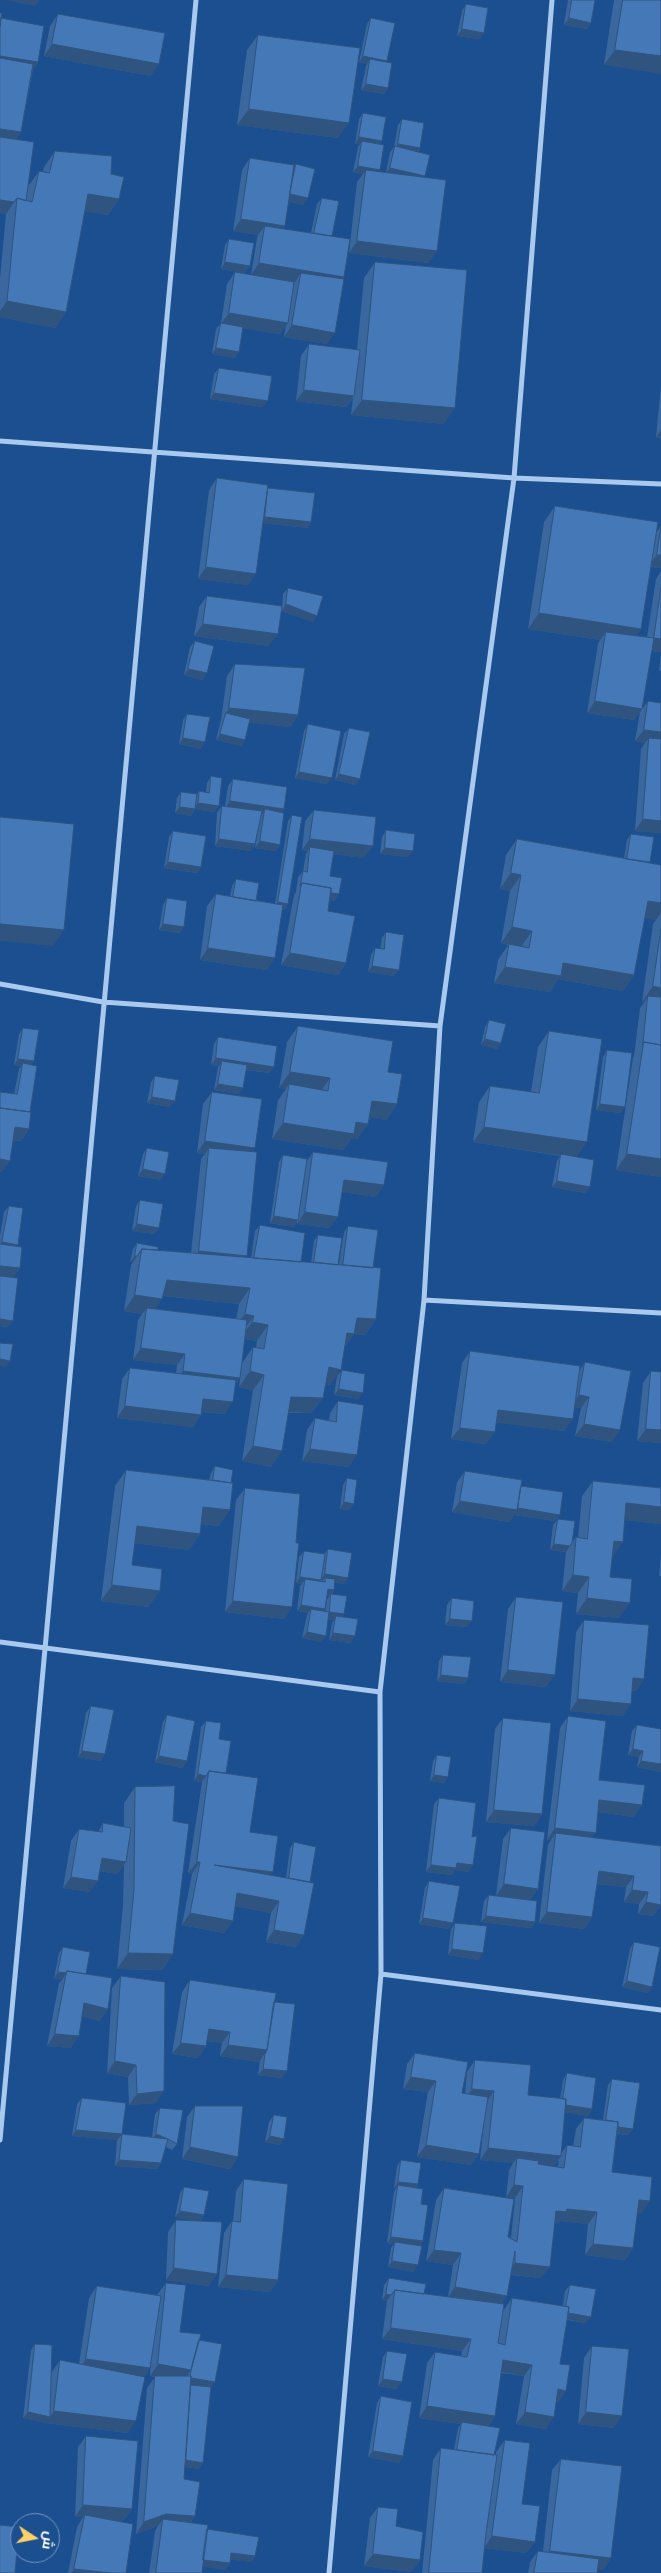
<!DOCTYPE html>
<html>
<head>
<meta charset="utf-8">
<style>
  body { margin:0 }
  #map { position:relative; width:661px; height:2573px; overflow:hidden; background:#1b4f8f; font-family:Cabin,Cairo,sans-serif }
  canvas { display:block }
  .north { position:absolute; left:10px; top:2513px; width:50px; height:50px; box-sizing:border-box; background:#1b4f8f; border:1px solid #7695bc; border-radius:50%; rotate:101deg; font-size:14px; font-weight:700; line-height:20px; text-align:center; color:#fff }
  .north::after { content:''; display:block; margin:auto; width:18px; height:22px; background:#ffd166; clip-path:polygon(50% 0,100% 100%,50% 72%,0 100%) }
</style>
</head>
<body>
<div id="map">
<canvas width="661" height="2573"></canvas>
<div class="north">ش</div>
</div>
<script>
const g = document.querySelector('canvas').getContext('2d');
g.lineJoin = 'round';
function strokePath(path, color, width, dash) { g.strokeStyle = color; g.lineWidth = width; g.lineCap = dash ? 'butt' : 'round'; g.setLineDash(dash || []); g.stroke(path); }
function paint(path, color) { g.fillStyle = color; g.fill(path, 'evenodd'); }
strokePath(new Path2D(`
  M0 441 514 478 661 484
  M0 984 103 1002 440 1026
  M424 1300 661 1313
  M0 1642 380 1692
  M381 1974 661 2010
  M0 2140C62 1426 134 713 196 0
  M329 2573 381 1974 380 1692 424 1300 440 1026 514 478 552 0`), '#a9c9ee', 5);
paint(new Path2D(`
  M568 0H595L591 23 587 29 564 25Z
  M614 0H661L604 65Z
  M466 4 484 33 479 39 457 36 462 11Z
  M0 13 1 18 38 62 33 69 21 132 16 139 29 185 39 171 43 172 44 167 55 151 111 174 119 199 108 215 85 211 66 312 55 328 0 317V278L6 214 0 213Z
  M58 14 151 76 44 56 50 26Z
  M371 18 386 62 388 88 384 94 361 90 366 66 367 64 359 62 367 24Z
  M258 35 338 138 237 125 247 50Z
  M363 113 382 141 380 144 379 172 386 173 390 152 394 147 398 125 402 119 420 148 418 152 425 176 424 178 429 263 349 253 357 182 363 174 353 172 358 147 360 144H355L359 119Z
  M250 158 294 167 296 164 303 205 288 201 283 229 311 233 317 204 322 198 344 277 343 279 327 344 284 337 286 325 280 334 243 328 235 358 212 354 216 329 221 323 227 284 235 272 251 275 257 238 258 235 233 231 242 170Z
  M229 239 245 273 221 269 225 245Z
  M375 262 444 424 351 415 353 398 346 407 296 401 301 356 309 344 357 350 364 278Z
  M219 368 263 407 210 399 214 374Z
  M661 385V438L656 437Z
  M217 478 268 489 311 522 307 528 263 523 248 585 198 579 209 490Z
  M555 506 657 532 661 526V568L651 567 641 629 636 636 647 637 656 579 661 571V652L651 651 642 709 634 720 587 713 598 644 600 640 528 629 544 522Z
  M288 588 313 622 282 611 283 594Z
  M207 596 269 646 194 636 199 607Z
  M195 641 207 673 202 680 184 675 190 647Z
  M661 655V671L659 670Z
  M235 664 298 715 290 727 249 722 245 740 241 746 216 740 221 720 227 676Z
  M648 701 661 703V833L635 831 641 749 645 743 635 741 640 712Z
  M187 714 201 749 179 744 183 720Z
  M308 724 327 784 295 778 304 731Z
  M349 728 356 785 335 780 344 734Z
  M211 776 219 806 214 812 195 809 191 816 175 813 177 798 181 792 197 794 199 791 206 792 207 783Z
  M233 779 284 809 282 812 280 845 275 851 255 848 261 816 263 813H261L255 844 251 851 215 846 217 812 222 806H225L228 786Z
  M314 810 364 858 333 854 330 876 335 901 330 900 328 911 346 963 338 975 281 965 294 895 296 892 298 877 303 871 306 854 308 851 302 850 305 821Z
  M292 815 288 904 284 910H282L267 970 200 960 207 906 216 894 230 897 232 886 236 879 256 901 275 904 288 821Z
  M386 830 408 857 380 854 382 837Z
  M173 831 201 867 197 873 164 868 169 837Z
  M631 834 649 863 661 865V1177L616 1170 633 1058 634 1056 640 1008 644 1003 642 1002 653 924 656 920 644 918 634 975 623 991 558 979 550 992 494 983 498 960 508 945 501 943 510 891 500 889 506 855 517 839 624 858 627 840Z
  M167 898 180 933 159 930 163 905Z
  M386 932 394 976 368 972 371 955 375 948 380 949 382 938Z
  M489 1020 501 1043 497 1049 481 1045 485 1027Z
  M298 1026 388 1072 397 1104 386 1120 370 1117 368 1124 357 1139H351L343 1150 272 1139 278 1100 286 1089 279 1088 287 1042Z
  M23 1028 32 1064 29 1129 21 1141 13 1140 2 1172 14 1094 19 1069 21 1066 14 1065 19 1034Z
  M549 1031 576 1157 590 1187 585 1193 552 1187 557 1161 560 1156 473 1142 479 1102 490 1086 531 1092 538 1047Z
  M218 1037 270 1073 246 1070 243 1088 238 1094 214 1090 218 1067 219 1066 211 1065 214 1044Z
  M607 1050 621 1113 596 1110 603 1057Z
  M155 1076 170 1107 147 1103 151 1082Z
  M212 1092 252 1152 246 1257 251 1258 255 1231 260 1225 301 1262 311 1263 314 1241 318 1235 338 1265H339L344 1232 348 1226 373 1268 376 1319 365 1335 354 1334 345 1347 330 1385 325 1384 323 1398 311 1413H288L271 1467 242 1461 253 1390 239 1387 242 1363 253 1347 256 1348 257 1341 245 1339 240 1378 236 1384 225 1414 202 1412 193 1427 117 1418 122 1379 130 1368 176 1373 177 1365 133 1360 138 1320 142 1314 124 1311 131 1265 133 1262H130L133 1249 137 1243 158 1250 191 1253 201 1159 205 1154 197 1153 203 1104ZM163 1296 239 1304 236 1319 155 1309Z
  M147 1148 161 1180 138 1176 143 1154Z
  M313 1152 376 1197 342 1192 330 1228 297 1224V1222L294 1227 270 1223 279 1162 283 1155 307 1161Z
  M140 1200 155 1234 132 1231 136 1206Z
  M9 1206 18 1245 16 1246 20 1268 13 1278 8 1327 0 1326V1236L4 1212Z
  M470 1351 579 1371 585 1362 612 1442 575 1436 581 1408 574 1407 564 1431 496 1422 486 1444 451 1439 462 1363Z
  M342 1370 359 1399 334 1395 337 1376Z
  M651 1371 661 1443 637 1441 643 1383Z
  M338 1401 349 1467 302 1461 307 1430 315 1418 329 1421 330 1413Z
  M215 1466 219 1526 201 1524 200 1534 189 1550 134 1543 132 1565 149 1607 101 1601 115 1486 126 1470 209 1480 211 1473Z
  M465 1471 521 1486 555 1521 514 1515 509 1522 452 1512 457 1482Z
  M347 1478 350 1510 340 1509 343 1485Z
  M593 1481 661 1488V1524L625 1520 612 1558 610 1577 619 1618 576 1614 578 1593 562 1591 566 1552 550 1550 553 1525 558 1519 572 1543 576 1537 578 1538 582 1496Z
  M245 1488 296 1543 292 1607 284 1619 225 1612 236 1500Z
  M328 1549 348 1578 344 1584 335 1582 334 1590 332 1594 344 1614 342 1617 351 1643 329 1640 332 1623 334 1620 328 1619 321 1642 302 1638 307 1615 308 1613 297 1611 300 1586 302 1584 296 1583 299 1557 304 1551 324 1554ZM327 1596H329L327 1600 325 1612 323 1611Z
  M661 1554V1576H659Z
  M516 1597 546 1687 500 1682 508 1609Z
  M452 1598 467 1627 445 1625 447 1605Z
  M584 1620 644 1679 636 1691H632L623 1716 570 1711 576 1632Z
  M443 1655 468 1678 464 1684 437 1681 439 1661Z
  M91 1706 101 1761 78 1757 86 1713Z
  M167 1715 187 1761 182 1768 155 1762 163 1722Z
  M568 1716 599 1780 634 1817 598 1812 592 1838 661 1846V1905L653 1916 638 1914 639 1904 624 1902 626 1887 597 1884 592 1917 584 1929 539 1923 548 1845 551 1840H547L560 1728Z
  M503 1718 542 1814 534 1826 486 1822 495 1729Z
  M206 1721 219 1739 226 1773 250 1832 271 1875 286 1878 290 1848 294 1842 296 1947 266 1942 271 1913 235 1906 233 1921 224 1933 182 1925 192 1874 188 1873 202 1782 194 1781 201 1727Z
  M637 1725 661 1729V1772L637 1767 639 1757 628 1755 632 1731Z
  M437 1755 448 1777 444 1783 430 1781 433 1761Z
  M135 1787 173 1821V1954L162 1970 117 1969 123 1905 124 1865 117 1874 100 1871 90 1892 63 1888 71 1841 79 1829 98 1832 103 1823 124 1827V1803Z
  M439 1798 472 1837 469 1872 455 1870 452 1875 426 1872 434 1804Z
  M511 1828 538 1889 530 1900 535 1922 531 1928 481 1922 484 1901 489 1895 496 1896 503 1839Z
  M429 1881 449 1929 419 1924 425 1888Z
  M455 1923 479 1960 448 1955 451 1929Z
  M634 1942 652 1987 648 1993 622 1987 630 1949Z
  M63 1947 86 1974 108 2009 99 2021 82 2016 71 2048 47 2046 59 1983 62 1980 54 1978 59 1953Z
  M121 1976 156 2103 129 2105 128 2077 107 2073 112 1988Z
  M190 1980 274 2002 282 2078 258 2075 260 2060 259 2062 220 2056 222 2043 207 2041 206 2046 198 2058 172 2054 182 1992Z
  M415 2053 462 2093H465L467 2072 475 2060 528 2095 560 2099 563 2080 567 2073 592 2109 588 2116 565 2112 561 2154 567 2145 573 2146 576 2129 584 2118 603 2120 608 2085 612 2079 629 2135 617 2134 612 2172 642 2213 637 2212 633 2248 625 2260 585 2255 588 2224 560 2221 558 2224 554 2223 541 2278 511 2275 502 2304 504 2310 512 2298 563 2306 565 2291 570 2285 586 2323 567 2320 560 2364 566 2391 558 2402H556L546 2429 516 2424 524 2376 501 2373 495 2416 488 2426 494 2455H496V2452L505 2440 522 2504 535 2542 526 2553 484 2548 482 2573H422L433 2460 441 2448 454 2450 458 2428 461 2424 419 2418 427 2363 435 2352 461 2356 462 2351 382 2339 387 2301 382 2300 384 2285 389 2278 424 2294 448 2297 453 2265 426 2261 436 2200 444 2188 511 2238 515 2198 506 2197 509 2170 513 2163 480 2160 484 2121 479 2154 471 2165 417 2157 428 2092 403 2089 407 2064ZM559 2160 558 2167 554 2166Z
  M82 2098 117 2140 72 2136 77 2104Z
  M195 2106 238 2157 230 2169 182 2159 187 2117Z
  M160 2108 177 2144 172 2150 166 2147 161 2163 157 2169 115 2166 117 2140 122 2134 152 2137 155 2114Z
  M274 2115 280 2145 265 2142 269 2122Z
  M401 2160 418 2184 416 2188 421 2204 420 2246 414 2272 388 2267 391 2248 394 2244 387 2243 394 2192 396 2188H394L397 2166Z
  M244 2179 278 2280 270 2292 218 2287 224 2233 232 2221H233L236 2191Z
  M184 2187 204 2215 200 2221 209 2286 166 2280 168 2232 176 2220 196 2221 175 2217 180 2193Z
  M166 2283 180 2332 199 2340 211 2387 203 2463 199 2469 185 2467 184 2479 195 2516 190 2523 207 2529 255 2556 251 2562 230 2559V2563L225 2570 202 2566V2573H149L155 2531 158 2526 136 2534 147 2388 155 2377 150 2376 151 2359 144 2376 128 2433 46 2423 23 2418 31 2350 35 2344 52 2372 60 2360 79 2364 89 2298 97 2286 157 2295ZM191 2385 202 2386 191 2387Z
  M592 2346 614 2428 578 2424 584 2358Z
  M387 2351 397 2389 378 2386 383 2357Z
  M381 2396 403 2456 399 2463 368 2457 377 2403Z
  M86 2436 132 2509 123 2521 112 2520 126 2573H68L77 2527 83 2517H75L78 2447Z
  M561 2459 611 2558 603 2570 597 2569V2573H528L530 2562 538 2551H543L552 2470Z
  M378 2507 420 2560 411 2572 364 2566 370 2518Z`), '#3a679d');
paint(new Path2D(`
  M5 0H40L35 6Z
  M569 18 591 23 587 29 564 25Z
  M462 29 484 33 479 39 457 36Z
  M52 44 159 64 151 76 44 56Z
  M615 50 661 56V74L604 65Z
  M0 56 38 62 33 69 0 63Z
  M363 56 387 61 382 67 370 59 367 64 359 62Z
  M366 84 388 88 384 94 361 90Z
  M249 109 349 123 338 138 237 125Z
  M0 129 21 132 10 148 0 146Z
  M359 137 382 141 377 147 362 141 360 144H355Z
  M398 144 420 148 416 154 393 150Z
  M358 166 380 170 376 176 366 170 363 174 353 172Z
  M390 168 425 176 421 182 385 174Z
  M289 193 308 198 303 205 284 200Z
  M88 194 119 199 108 215 77 210Z
  M0 200 14 202 6 214 0 213Z
  M241 219 285 226 276 238 265 226 258 235 233 231Z
  M357 241 437 251 429 263 349 253Z
  M225 262 250 266 245 273 221 269Z
  M259 263 344 277 336 289 301 273 295 282 251 275Z
  M7 301 66 312 55 328 0 317V311Z
  M229 313 288 323 280 334 220 325Z
  M292 325 335 333 327 344 284 337Z
  M216 348 239 352 235 358 212 354Z
  M304 390 354 396 346 407 296 401Z
  M214 393 268 401 263 407 210 399Z
  M362 400 455 408 444 424 351 415Z
  M661 430V438L656 437Z
  M265 517 311 522 307 528 261 523Z
  M657 555H661V568L648 566Z
  M206 567 256 574 248 585 198 579Z
  M286 604 317 616 313 622 282 611Z
  M539 613 641 629 630 645 606 632 600 640 528 629Z
  M203 624 278 634 269 646 194 636Z
  M654 638 661 639V652L645 650Z
  M188 669 207 673 202 680 184 675Z
  M595 701 642 709 634 720 587 713Z
  M229 708 298 715 290 727 224 720 226 713Z
  M644 730 661 732V745L649 738 645 743 635 741Z
  M220 734 245 740 241 746 216 740Z
  M183 738 205 742 201 749 179 744Z
  M299 772 332 778 327 784 295 778Z
  M339 774 360 779 356 785 335 780Z
  M230 801 284 809 279 816 265 809 263 813 225 808Z
  M198 803 219 806 214 812 193 809Z
  M180 807 195 809 191 816 175 813Z
  M643 819 661 821V833L635 831Z
  M219 839 255 844 251 851 215 846Z
  M310 839 373 846 364 858 310 851V847L308 851 302 850Z
  M260 841 280 845 275 851 255 848Z
  M385 848 413 851 408 857 380 854Z
  M168 862 201 867 197 873 164 868Z
  M511 873 521 875 510 891 500 889Z
  M301 888 339 894 335 901 300 894Z
  M648 901 661 903V913L656 920 636 917Z
  M278 902 288 904 284 910 274 909Z
  M0 924 64 930 53 946 0 941Z
  M163 924 184 927 180 933 159 930Z
  M512 927 532 931 521 947 501 943Z
  M208 948 275 958 267 970 200 960Z
  M290 953 346 963 338 975 281 965Z
  M563 963 634 975 623 991 558 979 550 992 494 983 505 967Z
  M372 966 399 970 394 976 368 972Z
  M653 986 661 988V1005L648 996 644 1003 642 1002Z
  M485 1039 501 1043 497 1049 481 1045Z
  M216 1058 274 1067 270 1073 221 1066 222 1061 219 1066 211 1065Z
  M18 1059 34 1061 30 1067 23 1063 21 1066 14 1065Z
  M290 1072 330 1078 319 1094 289 1084 286 1089 279 1088Z
  M218 1084 243 1088 238 1094 214 1090Z
  M152 1097 175 1101 170 1107 147 1103Z
  M372 1101 397 1104 386 1120 361 1116Z
  M600 1104 625 1107 621 1113 596 1110Z
  M356 1122 368 1124 357 1139H351L343 1150 272 1139 283 1123Z
  M15 1127 29 1129 21 1141 7 1139Z
  M484 1127 587 1142 576 1158 473 1142Z
  M205 1141 255 1148 247 1159 209 1148 205 1154 197 1153Z
  M627 1154 661 1159V1177L616 1170Z
  M0 1159 10 1161 2 1172H0Z
  M143 1169 165 1174 161 1180 138 1176Z
  M344 1180 384 1185 376 1197 335 1191Z
  M557 1181 590 1187 585 1193 552 1187Z
  M305 1212 338 1217 330 1228 297 1224Z
  M274 1216 298 1220 294 1227 270 1223Z
  M137 1224 159 1228 155 1234 132 1231Z
  M2 1242 18 1245 13 1251 0 1245Z
  M199 1251 247 1256 239 1267 190 1263Z
  M135 1256H137L133 1262H130Z
  M0 1266 20 1268 12 1280 0 1278Z
  M167 1280 250 1288 239 1304 156 1295Z
  M135 1295 162 1299 151 1315 147 1308 142 1314 124 1311Z
  M245 1314 254 1316 242 1332 234 1330Z
  M357 1318 376 1319 365 1335 354 1334 343 1350 336 1348Z
  M0 1319 13 1321 8 1327 0 1326Z
  M252 1322 268 1325 257 1341 241 1338Z
  M141 1348 185 1354 177 1365 133 1360Z
  M0 1359 10 1361 6 1367 0 1366Z
  M329 1367 341 1370 330 1385 318 1383Z
  M183 1371 240 1378 232 1390 175 1382Z
  M250 1371 264 1375 253 1390 239 1387Z
  M339 1389 363 1393 359 1399 334 1395Z
  M579 1395 589 1397 581 1408 570 1406Z
  M291 1397 323 1398 311 1413 280 1412Z
  M203 1399 233 1402 225 1414 195 1411Z
  M125 1406 201 1415 193 1427 117 1418Z
  M498 1410 573 1419 564 1431 489 1422Z
  M584 1424 620 1430 612 1442 575 1436Z
  M460 1428 495 1432 486 1444 451 1439Z
  M646 1429 661 1430V1443L637 1441Z
  M253 1446 282 1451 271 1467 242 1461Z
  M310 1449 357 1455 349 1467 302 1461Z
  M460 1501 517 1510 518 1508 560 1515 555 1521 514 1515 509 1522 452 1512Z
  M344 1502 354 1504 350 1510 340 1509Z
  M626 1503 661 1507V1524L615 1519Z
  M203 1507 230 1510 219 1526 192 1523Z
  M137 1526 200 1534 189 1550 126 1542Z
  M614 1541 623 1542 612 1558Z
  M554 1544 570 1546 566 1552 550 1550Z
  M325 1574 348 1578 344 1584 325 1581V1578L323 1580H321L316 1586 305 1579 302 1584 296 1583 300 1577 320 1580Z
  M573 1575 589 1577 578 1593 562 1591Z
  M112 1585 160 1591 149 1607 101 1601Z
  M328 1589 334 1590 329 1596 324 1595Z
  M587 1598 630 1603 619 1618 576 1614Z
  M233 1601 292 1607 284 1619 225 1612Z
  M301 1605 325 1609 321 1615 311 1609 308 1613 297 1611Z
  M329 1612 344 1614 340 1621 336 1616 334 1620 325 1619Z
  M450 1619 472 1621 467 1627 445 1625Z
  M307 1632 326 1636 321 1642 302 1638Z
  M333 1633 355 1636 351 1643 329 1640Z
  M508 1670 555 1675 546 1687 500 1682Z
  M441 1675 468 1678 464 1684 437 1681Z
  M633 1678 644 1679 636 1691 625 1690Z
  M578 1699 631 1704 623 1716 570 1711Z
  M633 1749 643 1751 639 1757 628 1755Z
  M82 1751 105 1754 101 1761 78 1757Z
  M159 1756 187 1761 182 1768 155 1762Z
  M641 1761 661 1764V1772L637 1767Z
  M198 1774 206 1776 202 1782 194 1781Z
  M434 1775 448 1777 444 1783 430 1781Z
  M599 1800 642 1805 634 1817 591 1811Z
  M494 1810 542 1814 534 1826 486 1822Z
  M555 1828 596 1833 587 1844 556 1833 551 1840H547Z
  M102 1858 126 1862 117 1874 94 1870Z
  M197 1862H200L192 1874 188 1873Z
  M457 1863 473 1865 469 1872 455 1870 452 1875 426 1872 431 1865Z
  M214 1865 273 1872 265 1884Z
  M599 1871 634 1876 626 1887 590 1883Z
  M71 1877 98 1881 90 1892 63 1888Z
  M504 1884 538 1889 530 1900 496 1896Z
  M632 1890 648 1892 639 1904 624 1902Z
  M237 1893 279 1901 271 1913 229 1905Z
  M646 1902 661 1905 653 1916 638 1914Z
  M547 1912 592 1917 584 1929 539 1923Z
  M190 1913 233 1921 224 1933 182 1925Z
  M486 1916 535 1922 531 1928 481 1922Z
  M423 1918 453 1923 449 1929 419 1924Z
  M274 1930 304 1935 296 1947 266 1942Z
  M452 1949 483 1953 479 1960 448 1955Z
  M128 1953 173 1954 162 1970 117 1969Z
  M58 1972 66 1973 62 1980 54 1978Z
  M627 1981 652 1987 648 1993 622 1987Z
  M84 2003 108 2009 99 2021 76 2015Z
  M209 2029 230 2032 222 2043 201 2040Z
  M55 2034 79 2036 71 2048 47 2046Z
  M181 2043 206 2046 198 2058 172 2054Z
  M228 2045 267 2050 259 2062 220 2056Z
  M115 2061 136 2065 128 2077 107 2073Z
  M263 2069 287 2071 282 2078 258 2075Z
  M411 2077 436 2081 428 2092 403 2089Z
  M472 2089 494 2091 486 2103 464 2101Z
  M164 2091 156 2103 129 2105 137 2094Z
  M562 2105 592 2109 588 2116 558 2111Z
  M605 2125 633 2129 629 2135 601 2131Z
  M76 2130 122 2134 117 2140 72 2136Z
  M156 2134 168 2139 152 2141Z
  M270 2136 284 2139 280 2145 265 2142Z
  M426 2145 479 2154 471 2165 417 2157Z
  M190 2147 238 2157 230 2169 182 2159Z
  M488 2148 561 2156 553 2168 516 2164 517 2158 513 2163 480 2160Z
  M119 2160 161 2163 157 2169 115 2166Z
  M398 2182 418 2184 414 2190 398 2185 396 2188H394Z
  M514 2185 523 2186 515 2198 506 2197Z
  M639 2200 650 2201 642 2213 630 2212Z
  M567 2209 597 2212 588 2224 560 2221 558 2224 547 2223 556 2211Z
  M180 2211 204 2215 199 2222 175 2217Z
  M391 2237 423 2241 419 2248 395 2242 394 2244 387 2243Z
  M593 2244 633 2248 625 2260 585 2255Z
  M434 2250 461 2253 453 2265 426 2261Z
  M392 2261 418 2265 414 2272 388 2267Z
  M515 2263 550 2267 541 2278 506 2274Z
  M174 2268 217 2274 209 2286 166 2280Z
  M226 2275 278 2280 270 2292 218 2287Z
  M455 2287 507 2296 499 2308 447 2299Z
  M386 2294 391 2295 387 2301 382 2300Z
  M565 2312 591 2317 586 2323 561 2318Z
  M391 2328 471 2339 462 2351 382 2339Z
  M86 2359 150 2368 142 2380 78 2370Z
  M503 2360 532 2365 524 2376 495 2371Z
  M158 2364 191 2370 183 2381 150 2376Z
  M190 2377 215 2382 211 2388 186 2384Z
  M383 2379 402 2382 397 2389 378 2386Z
  M558 2389 566 2391 558 2402 550 2401Z
  M427 2406 495 2416 486 2428 462 2422 461 2424 419 2418Z
  M54 2411 136 2421 128 2433 46 2423 23 2418 28 2412 50 2417Z
  M525 2412 554 2417 546 2429 516 2424Z
  M586 2412 622 2416 614 2428 578 2424Z
  M373 2451 403 2456 399 2463 368 2457Z
  M183 2460 203 2463 199 2469 179 2466Z
  M83 2505 132 2509 123 2521 84 2517 85 2515 83 2517H75Z
  M166 2514 195 2516 186 2527 163 2519 158 2526 136 2534 144 2522Z
  M492 2536 535 2542 526 2553 484 2548Z
  M550 2551 611 2558 603 2570 542 2563Z
  M231 2553 255 2556 251 2562 227 2559Z
  M373 2554 420 2560 411 2572 364 2566Z
  M203 2560 230 2563 225 2570 199 2566Z
  M74 2569 111 2573H71Z`), '#305480');
const building = new Path2D(`
  M572 0H595L591 23 569 18Z
  M623 0H661V56L615 50Z
  M466 4 488 8 484 33 462 29Z
  M0 13H2L0 26Z
  M58 14 165 33 159 64 52 44Z
  M1 18 44 26 38 62 0 56V26Z
  M371 18 395 23 387 61 363 56Z
  M258 35 360 48 349 123 249 109Z
  M0 58 33 64 21 132 0 129Z
  M370 59 392 63 388 88 366 84Z
  M363 113 386 117 382 141 359 137Z
  M402 119 424 123 420 148 398 144Z
  M0 137 34 142 26 201 17 198 14 202 0 200Z
  M362 141 384 145 380 170 358 166Z
  M395 146 430 155 425 176 390 168Z
  M55 151 112 156 111 174 124 177 119 199 88 194 66 312 7 301 17 198 32 202 39 171 49 173Z
  M250 158 294 165 285 226 241 219Z
  M296 164 315 169 308 198 290 194Z
  M366 170 446 180 437 251 357 241Z
  M322 198 339 201 332 236 314 233Z
  M265 226 350 239 344 277 259 263Z
  M229 239 254 243 250 266 225 262Z
  M375 262 467 270 455 408 362 400Z
  M235 272 294 282 288 323 229 313Z
  M301 273 344 279 335 333 292 325Z
  M221 323 243 327 239 352 216 348Z
  M309 344 360 350 354 396 304 390Z
  M219 368 272 376 268 401 214 393Z
  M217 478 268 485 256 574 206 567Z
  M268 488 315 493 311 522 265 517Z
  M555 506 658 522 641 629 539 613Z
  M661 526V555H657Z
  M288 588 323 596 317 616 286 604Z
  M661 588V639L654 638Z
  M207 596 282 606 278 634 203 624Z
  M606 632 654 638 642 709 595 701Z
  M195 641 214 646 207 673 188 669Z
  M235 664 305 668 298 715 229 708Z
  M648 701 661 703V732L644 730Z
  M226 713 250 719 245 740 220 734Z
  M187 714 210 717 205 742 183 738Z
  M308 724 341 731 332 778 299 772Z
  M349 728 370 732 360 779 339 774Z
  M649 738 661 739V821L643 819Z
  M211 776 222 778 219 806 198 803 199 791 209 793Z
  M233 779 287 787 284 809 230 801Z
  M181 792 197 794 195 809 180 807Z
  M222 806 262 811 255 844 219 839Z
  M265 809 284 813 280 845 260 841Z
  M314 810 376 817 373 846 310 839Z
  M292 815 302 817 288 904 278 902Z
  M0 817 74 824 64 930 0 924Z
  M386 830 415 834 413 851 385 848Z
  M173 831 206 836 201 867 168 862Z
  M631 834 654 837 650 862 627 859Z
  M517 839 661 865V903L648 901 634 975 563 963 561 976 505 967 509 944 529 948 532 931 512 927 521 875 511 873Z
  M310 847 334 851 330 876 342 878 339 894 331 893V888L302 883 300 886 303 871 307 872Z
  M236 879 259 883 256 901 233 897Z
  M302 883 331 888 328 911 355 916 346 963 290 953Z
  M216 894 283 905 275 958 208 948Z
  M167 898 187 901 184 927 163 924Z
  M661 929V988L653 986Z
  M386 932 404 935 399 970 372 966 375 948 384 949Z
  M648 996 661 997V1045L644 1042 643 1044Z
  M489 1020 506 1024 501 1043 485 1039Z
  M298 1026 393 1041 388 1072 402 1074 397 1104 372 1101 368 1124 356 1122 354 1134 283 1123 289 1084 328 1091 330 1078 290 1072Z
  M23 1028 39 1030 34 1061 18 1059Z
  M549 1031 602 1039 587 1142 484 1127 490 1086 539 1093Z
  M218 1037 277 1046 274 1067 216 1058Z
  M644 1042 661 1045V1159L627 1154Z
  M607 1050 632 1053 625 1107 600 1104Z
  M222 1061 247 1065 243 1088 218 1084Z
  M23 1063 37 1066 30 1112 0 1108V1092L17 1094Z
  M155 1076 179 1080 175 1101 152 1097Z
  M212 1092 262 1099 255 1148 205 1141Z
  M0 1108 31 1112 29 1129 15 1127 10 1161 0 1159Z
  M147 1148 169 1152 165 1174 143 1169Z
  M209 1148 257 1152 247 1256 199 1251Z
  M313 1152 388 1162 384 1185 344 1180 338 1217 305 1212Z
  M561 1154 594 1160 590 1187 557 1181Z
  M283 1155 307 1159 298 1220 274 1216Z
  M140 1200 163 1204 159 1228 137 1224Z
  M9 1206 23 1208 18 1245 2 1242Z
  M260 1225 305 1233 301 1262 254 1258Z
  M348 1226 378 1230 373 1268 343 1265Z
  M318 1235 342 1238 338 1265 314 1262Z
  M137 1243 158 1247V1250L142 1249 137 1256H135Z
  M0 1244 22 1247 20 1268 0 1266Z
  M142 1249 381 1268 376 1319 357 1318 354 1334 347 1333 341 1370 329 1367 323 1398 291 1397 282 1451 253 1446 264 1375 250 1371 253 1347 264 1349 268 1325 252 1322 254 1316 245 1314 250 1288 167 1280 162 1299 135 1295Z
  M0 1276 18 1278 13 1321 0 1319Z
  M147 1308 247 1320 240 1378 183 1371 185 1354 141 1348Z
  M0 1343 13 1344 10 1361 0 1359Z
  M470 1351 580 1366 573 1419 498 1410 495 1432 460 1428Z
  M585 1362 631 1371 620 1430 584 1424 589 1397 579 1395Z
  M130 1368 236 1380 233 1402 203 1399 201 1415 125 1406Z
  M342 1370 365 1374 363 1393 339 1389Z
  M651 1371 661 1372V1430L646 1429Z
  M338 1401 364 1405 357 1455 310 1449 315 1418 336 1422Z
  M215 1466 233 1470 231 1483 213 1480Z
  M126 1470 233 1483 230 1510 203 1507 200 1534 137 1526 132 1565 162 1569 160 1591 112 1585Z
  M465 1471 522 1480 517 1510 460 1501Z
  M347 1478 357 1480 354 1504 344 1502Z
  M593 1481 661 1488V1507L626 1503 623 1542 614 1541 610 1577 632 1579 630 1603 587 1598 589 1577 573 1575 576 1537 587 1539Z
  M521 1486 563 1492 560 1515 518 1508Z
  M245 1488 300 1494 296 1543H299L292 1607 233 1601Z
  M558 1519 575 1521 572 1543 570 1546 554 1544Z
  M328 1549 352 1553 348 1578 325 1574Z
  M304 1551 325 1554 321 1580 300 1577Z
  M325 1578 335 1579 334 1590 328 1589 325 1609 301 1605 305 1579 325 1582Z
  M331 1594 347 1596 344 1614 329 1612 326 1636 307 1632 311 1609 329 1612Z
  M516 1597 563 1602 555 1675 508 1670Z
  M452 1598 474 1601 472 1621 450 1619Z
  M336 1616 358 1619 355 1636 333 1633Z
  M584 1620 649 1625 644 1679 633 1678 631 1704 578 1699Z
  M443 1655 471 1657 468 1678 441 1675Z
  M91 1706 114 1710 105 1754 82 1751Z
  M167 1715 195 1721 187 1761 159 1756Z
  M568 1716 606 1721 599 1780 645 1785 642 1805 599 1800 596 1833 555 1828Z
  M503 1718 551 1723 542 1814 494 1810Z
  M206 1721 221 1723 219 1739 231 1741 226 1773 209 1771 206 1776 198 1774Z
  M637 1725 661 1729V1764L641 1761 643 1751 633 1749Z
  M437 1755 451 1757 448 1777 434 1775Z
  M209 1771 258 1778 250 1832 278 1836 273 1872 214 1865 314 1883 304 1935 274 1930 279 1901 237 1893 233 1921 190 1913 200 1862H197Z
  M175 1786 173 1821 189 1824 173 1954 128 1953 134 1889 135 1787Z
  M439 1798 476 1803 472 1837 477 1836 473 1865 457 1863 456 1868 431 1865Z
  M103 1823 131 1828 126 1862 102 1858 98 1881 71 1877 79 1829 102 1832Z
  M511 1828 545 1832 538 1889 504 1884Z
  M556 1833 661 1846V1905L646 1902 648 1892 632 1890 634 1876 599 1871 592 1917 547 1912Z
  M294 1842 316 1847 310 1882 289 1878Z
  M429 1881 460 1886 453 1923 423 1918Z
  M489 1895 537 1901 535 1922 486 1916Z
  M455 1923 487 1926 483 1953 452 1949Z
  M634 1942 660 1947 652 1987 627 1981Z
  M63 1947 90 1952 86 1974 67 1971 66 1973 58 1972Z
  M67 1971 112 1978 108 2009 84 2003 79 2036 55 2034Z
  M121 1976 165 1982 164 2091 137 2094 136 2065 115 2061Z
  M190 1980 276 1993 267 2050 228 2045 230 2032 209 2029 206 2046 181 2043Z
  M274 2002 295 2004 287 2071 263 2069 265 2054 267 2050Z
  M415 2053 468 2062 462 2093 488 2097 479 2154 426 2145 436 2081 411 2077Z
  M475 2060 531 2065 528 2095 566 2099 561 2156 488 2148 494 2091 472 2089Z
  M567 2073 596 2078 592 2109 566 2105V2099H563Z
  M612 2079 640 2083 633 2129 618 2127V2122L606 2120Z
  M82 2098 126 2103 122 2134 76 2130Z
  M195 2106H243L238 2157 190 2147Z
  M160 2108 183 2110 177 2144 168 2139 161 2163 119 2160 122 2134 168 2139 156 2134Z
  M274 2115 287 2117 284 2139 270 2136Z
  M584 2118 618 2122 612 2172 652 2177 650 2201 639 2200 633 2248 593 2244 597 2212 567 2209 566 2212 556 2211 550 2267 515 2263V2251L507 2296 455 2287 461 2253 434 2250 444 2188 514 2199 508 2237 517 2242 523 2186 514 2185 517 2158 539 2161 538 2164 564 2168 567 2145 580 2147Z
  M401 2160 421 2163 418 2184 398 2182Z
  M244 2179 288 2184 278 2280 226 2275 232 2221 240 2222Z
  M398 2185 423 2189 421 2204 428 2205 423 2241 391 2237Z
  M184 2187 209 2191 204 2215 180 2211Z
  M176 2220 222 2222 217 2274 174 2268Z
  M395 2242 422 2246 418 2265 392 2261Z
  M389 2278 426 2284 424 2294 395 2290 391 2295 386 2294Z
  M166 2283 186 2285 180 2332 201 2334 191 2370 158 2364Z
  M570 2285 596 2289 591 2317 568 2313 569 2307 566 2306Z
  M97 2286 161 2296 150 2368 86 2359Z
  M395 2290 504 2304 498 2343 505 2345 512 2298 569 2307 560 2364 570 2365 566 2391 558 2389 554 2417 525 2412 532 2365 503 2360 495 2416 427 2406 435 2352 467 2357 471 2339 391 2328Z
  M199 2340 222 2344 215 2382 191 2378V2376H190L192 2365Z
  M35 2344 52 2345 50 2417 28 2412Z
  M592 2346 629 2349 622 2416 586 2412Z
  M387 2351 407 2354 402 2382 383 2379Z
  M60 2360 145 2377 136 2421 54 2411Z
  M155 2376H191L184 2479 200 2482 195 2516 166 2514 144 2522Z
  M191 2385 211 2387 203 2463 186 2460Z
  M381 2396 412 2402 403 2456 373 2451Z
  M462 2422 500 2428 494 2455 457 2450Z
  M86 2436 138 2441 132 2509 83 2505Z
  M505 2440 530 2443 522 2504 540 2506 535 2542 492 2536Z
  M441 2448 497 2455 486 2533 482 2573H429Z
  M561 2459 622 2466 611 2558 550 2551Z
  M378 2507 398 2509 396 2526 423 2532 420 2560 373 2554Z
  M85 2515 133 2524 126 2573H111L74 2569Z
  M163 2519 208 2525 202 2573H156Z
  M0 2525 19 2527 15 2573H0Z
  M207 2529 259 2537 255 2556 231 2553 230 2563 203 2560Z
  M538 2551 599 2559 597 2573H534Z`);
paint(building, '#4478b7');
strokePath(building, '#305480', 1);
</script>
</body>
</html>
